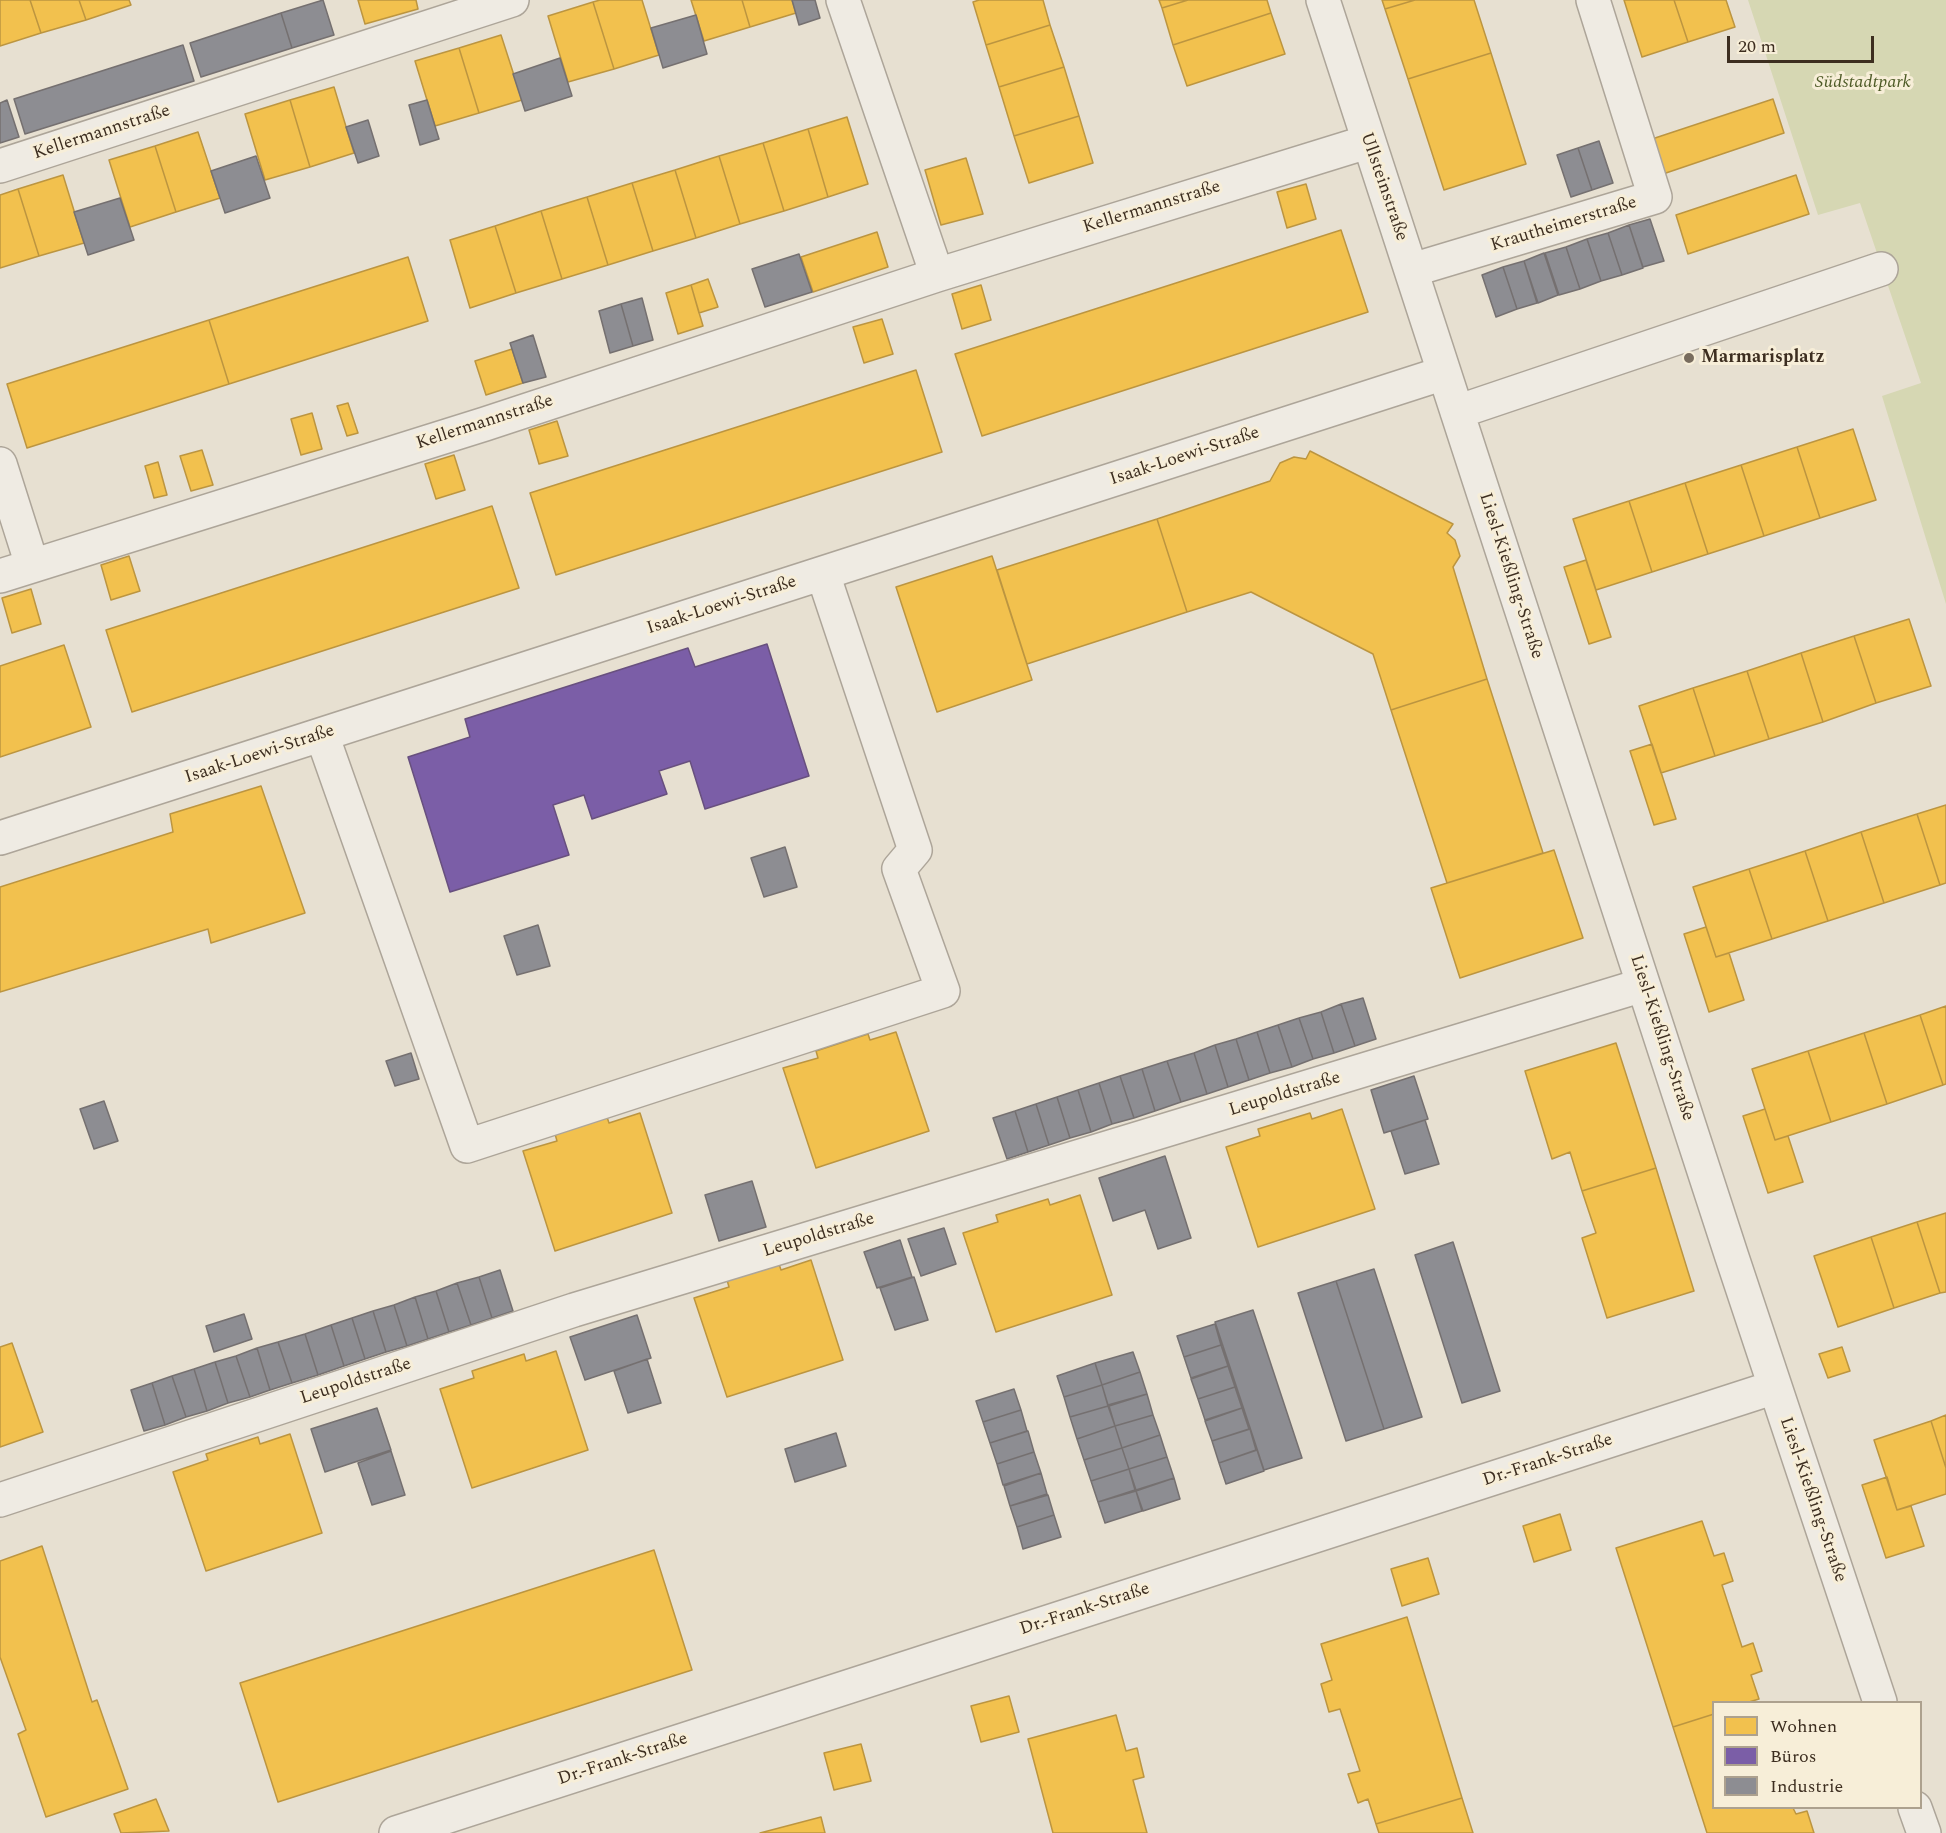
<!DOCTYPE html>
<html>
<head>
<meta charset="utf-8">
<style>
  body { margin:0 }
  #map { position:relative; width:1946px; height:1833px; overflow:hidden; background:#e7e0d1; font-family:Spectral,serif }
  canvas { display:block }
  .legend { position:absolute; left:1712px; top:1701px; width:210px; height:108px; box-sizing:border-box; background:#f7eed8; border:2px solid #ada18e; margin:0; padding:8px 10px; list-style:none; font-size:18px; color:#3d2e20 }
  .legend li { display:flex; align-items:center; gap:12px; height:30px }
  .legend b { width:30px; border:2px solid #ada18e }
  .scale { position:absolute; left:1727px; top:36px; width:147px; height:27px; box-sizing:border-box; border:3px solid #3d2e20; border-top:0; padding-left:8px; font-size:18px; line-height:21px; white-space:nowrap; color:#3d2e20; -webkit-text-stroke:4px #f7eed8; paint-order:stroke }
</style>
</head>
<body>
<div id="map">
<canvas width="1946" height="1833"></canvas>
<ul class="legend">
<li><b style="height:16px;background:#f2c14e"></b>Wohnen</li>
<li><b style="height:16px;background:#7b5ea7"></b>Büros</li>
<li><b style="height:16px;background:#8d8d92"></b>Industrie</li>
</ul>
<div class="scale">20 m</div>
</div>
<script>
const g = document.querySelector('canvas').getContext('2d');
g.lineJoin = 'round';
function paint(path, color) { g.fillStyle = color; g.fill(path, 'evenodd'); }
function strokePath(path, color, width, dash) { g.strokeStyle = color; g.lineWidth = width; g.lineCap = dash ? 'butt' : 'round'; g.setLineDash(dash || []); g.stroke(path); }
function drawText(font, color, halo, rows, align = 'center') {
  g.font = font + ' Spectral,serif'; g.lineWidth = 6; g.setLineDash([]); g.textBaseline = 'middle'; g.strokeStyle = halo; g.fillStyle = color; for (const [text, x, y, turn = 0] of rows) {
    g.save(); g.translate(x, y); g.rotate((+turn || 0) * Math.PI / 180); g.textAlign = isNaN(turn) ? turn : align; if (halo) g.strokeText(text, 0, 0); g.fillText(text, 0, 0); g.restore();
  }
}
paint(new Path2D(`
  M1748 0H1946V604L1882 396 1921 383 1860 203 1818 215Z`), '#d6d7b3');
const homes = new Path2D(`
  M0 0H30L41 33 0 46Z
  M30 0H79L86 20 41 33Z
  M79 0H129L131 5 86 20Z
  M358 0H416L418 9 365 24Z
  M600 0H642L659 55 614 69 593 2Z
  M691 0H742L750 27 704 41Z
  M742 0H792L796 13 750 27Z
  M979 0H1043L1050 25 986 45 973 2Z
  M1159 0H1188L1162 8Z
  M1188 0H1267L1271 13 1173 45 1162 8Z
  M1382 0H1415L1385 9Z
  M1415 0H1474L1491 53 1408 79 1385 9Z
  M1624 0H1674L1688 42 1642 57Z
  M1674 0H1726L1735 27 1688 42Z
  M593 2 614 69 568 82 548 16Z
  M1271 13 1285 54 1187 86 1173 45Z
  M1050 25 1064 67 999 87 986 45Z
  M501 35 522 100 479 113 459 48Z
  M459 48 479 113 435 126 415 61Z
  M1491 53 1526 164 1444 190 1408 79Z
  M1064 67 1079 116 1014 136 999 87Z
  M334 87 354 153 310 167 290 100Z
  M1773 99 1784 133 1663 174 1652 139Z
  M290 100 310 167 265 180 245 114Z
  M1079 116 1093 163 1029 183 1014 136Z
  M847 117 868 184 828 197 808 129Z
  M808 129 828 197 784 211 763 143Z
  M198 132 220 198 176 212 155 146Z
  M763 143 784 211 740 224 719 156Z
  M155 146 176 212 130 227 109 160Z
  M719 156 740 224 696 238 675 170Z
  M966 158 983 214 941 225 925 170Z
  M675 170 696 238 653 251 632 183Z
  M63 175 84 243 39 256 18 189Z
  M1796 175 1809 214 1688 254 1676 215Z
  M632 183 653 251 608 265 587 197Z
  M1306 184 1316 219 1287 228 1277 192Z
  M18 189 39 256 0 268V195Z
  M587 197 608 265 562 279 541 211Z
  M541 211 562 279 516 293 495 226Z
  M495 226 516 293 470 308 450 240Z
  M1341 230 1368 312 982 436 955 354Z
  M877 232 888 267 813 292 801 257Z
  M408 257 428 321 229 384 209 320Z
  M708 279 718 307 699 313 691 285Z
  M691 285 703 326 678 334 666 293Z
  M981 285 991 320 962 329 952 294Z
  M882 319 893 354 864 363 853 327Z
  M209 320 229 384 27 448 7 384Z
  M512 349 523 383 486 395 475 361Z
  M916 370 942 452 556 575 530 493Z
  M348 403 358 433 347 436 337 406Z
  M312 413 322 449 301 455 291 419Z
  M557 421 568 456 539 464 529 430Z
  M1853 429 1876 500 1820 518 1797 447Z
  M1797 447 1820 518 1764 536 1741 465Z
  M202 450 213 485 191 491 180 456Z
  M1310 451 1453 524 1447 533 1455 540 1460 556 1453 567 1487 679 1391 710 1373 654 1251 592 1187 612 1157 519 1270 481 1280 463 1294 457 1306 459Z
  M454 455 465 490 436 499 425 464Z
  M158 462 167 495 154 498 145 466Z
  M1741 465 1764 536 1708 554 1685 483Z
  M1685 483 1708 554 1652 572 1629 501Z
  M1629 501 1652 572 1596 590 1573 519Z
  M492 506 519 588 132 712 106 630Z
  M1157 519 1187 612 1027 664 997 570Z
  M129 556 140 591 111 600 101 565Z
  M992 556 1032 680 937 712 896 587Z
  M1586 560 1611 637 1589 644 1564 567Z
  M31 589 41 624 12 633 2 598Z
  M1909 619 1931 686 1876 703 1854 636Z
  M1854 636 1876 703 1823 722 1801 653Z
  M64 645 91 727 0 757V666Z
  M1801 653 1823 722 1769 739 1747 671Z
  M1747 671 1769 739 1715 756 1693 688Z
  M1487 679 1543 853 1447 883 1391 710Z
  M1693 688 1715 756 1661 773 1639 706Z
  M1652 744 1676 819 1654 825 1630 751Z
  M261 786 305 913 211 943 208 929 0 992V887L173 832 170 814Z
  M1946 805V883L1940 885 1917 814Z
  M1917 814 1940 885 1884 903 1861 832Z
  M1861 832 1884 903 1828 921 1805 851Z
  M1554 850 1583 938 1460 978 1431 888Z
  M1805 851 1828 921 1772 939 1749 869Z
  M1749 869 1772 939 1716 957 1693 887Z
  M1706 927 1716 957 1729 953 1744 1000 1709 1012 1684 934Z
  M1946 1006V1084L1943 1085 1920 1015Z
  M1920 1015 1943 1085 1887 1104 1864 1033Z
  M896 1032 929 1131 816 1168 783 1068 818 1058 816 1051 868 1034 870 1040Z
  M1864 1033 1887 1104 1831 1122 1808 1051Z
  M1616 1043 1656 1168 1582 1191 1570 1152 1552 1159 1525 1071Z
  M1808 1051 1831 1122 1775 1140 1752 1069Z
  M1342 1109 1375 1209 1258 1247 1226 1147 1260 1136 1258 1129 1310 1113 1312 1119Z
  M1765 1109 1775 1140 1788 1136 1803 1182 1768 1193 1743 1116Z
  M640 1113 672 1213 555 1251 523 1151 557 1141 555 1134 607 1117 609 1123Z
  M1656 1168 1694 1291 1607 1318 1582 1238 1596 1233 1582 1191Z
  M1080 1195 1112 1295 996 1332 963 1233 998 1222 996 1215 1048 1199 1050 1205Z
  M1946 1213V1292L1940 1293 1917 1222Z
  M1917 1222 1940 1293 1894 1308 1871 1237Z
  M1871 1237 1894 1308 1838 1327 1814 1256Z
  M811 1260 843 1360 727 1397 694 1298 729 1287 727 1280 779 1264 781 1270Z
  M12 1343 43 1432 0 1447V1347Z
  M1842 1347 1850 1371 1828 1378 1819 1354Z
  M556 1351 588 1450 472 1488 440 1389 474 1378 472 1371 524 1354 526 1361Z
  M1946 1415V1468L1931 1421Z
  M1931 1421 1946 1468V1494L1897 1510 1874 1440Z
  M290 1434 322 1533 206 1571 173 1472 208 1460 206 1454 258 1437 260 1444Z
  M1887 1477 1897 1510 1911 1506 1924 1546 1886 1558 1862 1485Z
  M1560 1514 1571 1550 1534 1562 1523 1526Z
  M1702 1521 1714 1556 1724 1553 1733 1581 1722 1585 1742 1647 1753 1643 1762 1671 1751 1675 1759 1699 1749 1702H1714V1714L1673 1727 1616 1548Z
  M42 1546 92 1702 97 1700 128 1789 46 1817 18 1734 26 1730 0 1657V1561Z
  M654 1550 692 1670 278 1802 240 1683Z
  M1428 1558 1439 1594 1402 1606 1391 1569Z
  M1407 1617 1462 1798 1376 1824 1368 1799 1358 1803 1348 1774 1360 1771 1340 1709 1329 1712 1321 1684 1332 1680 1321 1644Z
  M1009 1696 1019 1732 981 1742 971 1706Z
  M1714 1714V1808H1793L1796 1814 1807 1811 1814 1833H1707L1673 1727Z
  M1116 1715 1126 1751 1137 1748 1144 1777 1133 1780 1147 1833H1053L1028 1739Z
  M861 1744 871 1781 834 1790 824 1753Z
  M1462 1798 1473 1833H1379L1376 1824Z
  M156 1799 169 1831 121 1833 114 1814Z
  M821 1817 825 1833H760Z`);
paint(homes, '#f2c14e');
strokePath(homes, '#bc9540', 1.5);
const offices = new Path2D(`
  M767 644 809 776 705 809 690 761 659 771 667 794 592 819 584 795 553 805 569 855 450 892 408 757 470 737 465 719 688 648 695 667Z`);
paint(offices, '#7b5ea7');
strokePath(offices, '#68507e', 1.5);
const industry = new Path2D(`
  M323 0 334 35 292 48 281 13Z
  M792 0H815L820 18 799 25Z
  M281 13 292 48 201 77 190 43Z
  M696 15 707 54 663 68 651 28Z
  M183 45 194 81 25 134 14 99Z
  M560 58 572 96 525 111 513 74Z
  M7 100 19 137 0 143V103Z
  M427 100 439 139 420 145 409 105Z
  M368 120 379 156 358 163 346 127Z
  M1599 141 1613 183 1592 190 1578 148Z
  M1578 148 1592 190 1571 197 1557 155Z
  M256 156 270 198 225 213 211 171Z
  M120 198 134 240 88 255 74 212Z
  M1650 219 1664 261 1643 267 1629 225Z
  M1629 225 1643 268 1622 275 1608 233Z
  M1608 233 1622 275 1601 281 1587 239Z
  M1587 239 1601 281 1580 289 1566 247Z
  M1566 247 1580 289 1559 295 1545 253Z
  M1544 253 1558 295 1538 303 1524 261Z
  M799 254 812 292 765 307 752 269Z
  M1524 261 1537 303 1517 309 1503 267Z
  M1503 267 1517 309 1496 317 1482 275Z
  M642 298 653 340 633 346 621 304Z
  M621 304 633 346 610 353 599 311Z
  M533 335 546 377 523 383 510 343Z
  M785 847 797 887 764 897 751 858Z
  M538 925 550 966 517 975 504 936Z
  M1363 998 1376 1039 1355 1046 1341 1004Z
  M1341 1004 1355 1046 1334 1053 1321 1012Z
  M1321 1012 1334 1053 1313 1059 1299 1018Z
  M1299 1018 1313 1059 1292 1067 1278 1025Z
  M1278 1025 1292 1067 1270 1073 1257 1032Z
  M1257 1032 1270 1073 1249 1080 1236 1039Z
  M1236 1039 1249 1080 1228 1087 1215 1045Z
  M1215 1045 1228 1087 1207 1094 1194 1053Z
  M411 1053 419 1079 395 1086 386 1061Z
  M1194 1053 1207 1094 1181 1102 1167 1061Z
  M1167 1061 1181 1102 1155 1111 1142 1069Z
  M1142 1069 1155 1111 1134 1118 1120 1076Z
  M1120 1076 1134 1118 1112 1124 1099 1083Z
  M1414 1076 1428 1119 1384 1133 1371 1090Z
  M1099 1083 1112 1124 1091 1132 1078 1090Z
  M1078 1090 1091 1132 1070 1138 1057 1097Z
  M1057 1097 1070 1138 1049 1145 1036 1104Z
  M104 1101 118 1141 94 1149 80 1109Z
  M1036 1104 1049 1145 1028 1152 1015 1111Z
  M1015 1111 1028 1152 1007 1159 993 1118Z
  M1425 1120 1439 1164 1405 1174 1391 1131Z
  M1165 1156 1191 1238 1158 1249 1145 1210 1113 1221 1099 1178Z
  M752 1181 766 1227 719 1241 705 1195Z
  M944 1228 956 1264 921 1276 908 1239Z
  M900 1240 912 1277 877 1288 864 1252Z
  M1453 1242 1500 1391 1462 1403 1415 1255Z
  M1374 1269 1422 1417 1384 1429 1336 1281Z
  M500 1270 513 1311 492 1318 479 1277Z
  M479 1277 492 1318 471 1325 457 1283Z
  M914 1277 928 1320 895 1330 880 1288Z
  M1336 1281 1384 1429 1346 1441 1298 1293Z
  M457 1283 471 1325 449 1332 436 1291Z
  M436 1291 449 1332 428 1339 415 1297Z
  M415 1297 428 1339 407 1346 394 1305Z
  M394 1305 407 1346 386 1352 373 1311Z
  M1253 1310 1302 1458 1264 1470 1215 1322Z
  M373 1311 386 1352 365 1359 352 1318Z
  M244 1314 252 1339 214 1352 206 1326Z
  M637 1315 651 1358 585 1380 570 1337Z
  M352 1318 365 1359 344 1366 331 1325Z
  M1215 1324 1221 1345 1184 1357 1177 1336Z
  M331 1325 344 1366 318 1375 305 1334Z
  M305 1334 318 1375 292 1383 278 1342Z
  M278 1342 292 1383 270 1390 257 1348Z
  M1221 1345 1228 1366 1191 1378 1184 1357Z
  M257 1348 270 1390 250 1397 236 1356Z
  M1133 1352 1140 1372 1102 1385 1095 1363Z
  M236 1356 250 1397 228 1403 215 1362Z
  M647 1359 661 1403 628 1413 614 1371Z
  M215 1362 228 1403 207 1411 194 1369Z
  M1095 1363 1102 1385 1064 1397 1057 1376Z
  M1228 1366 1235 1387 1198 1399 1191 1379Z
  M194 1369 207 1411 186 1417 172 1376Z
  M1140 1372 1147 1394 1108 1405 1102 1385Z
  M172 1376 186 1417 165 1425 152 1383Z
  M152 1383 165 1425 144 1431 131 1390Z
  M1102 1385 1108 1406 1070 1417 1064 1397Z
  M1235 1387 1242 1408 1205 1420 1198 1399Z
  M1014 1389 1021 1410 983 1422 976 1401Z
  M1147 1394 1153 1415 1115 1426 1109 1406Z
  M1108 1406 1115 1426 1077 1439 1070 1417Z
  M377 1408 391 1450 325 1472 311 1429Z
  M1242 1408 1249 1429 1212 1441 1205 1421Z
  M1021 1410 1027 1431 990 1443 983 1422Z
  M1153 1415 1160 1435 1122 1448 1115 1426Z
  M1115 1426 1122 1448 1084 1460 1077 1439Z
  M1250 1429 1256 1450 1219 1463 1212 1441Z
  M1028 1431 1034 1452 997 1464 990 1443Z
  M836 1433 846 1466 795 1482 785 1449Z
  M1160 1435 1167 1457 1129 1469 1122 1448Z
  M1122 1448 1129 1469 1091 1481 1084 1460Z
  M1257 1450 1264 1471 1226 1484 1219 1463Z
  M391 1451 405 1495 372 1505 358 1463Z
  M1034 1452 1041 1473 1003 1485 997 1464Z
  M1167 1457 1174 1478 1136 1490 1129 1469Z
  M1129 1469 1135 1490 1098 1502 1091 1481Z
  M1041 1473 1047 1494 1010 1506 1004 1486Z
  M1174 1478 1180 1499 1143 1511 1136 1491Z
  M1136 1491 1142 1511 1105 1523 1098 1502Z
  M1048 1495 1054 1515 1017 1527 1010 1506Z
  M1054 1515 1061 1537 1023 1549 1017 1527Z`);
paint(industry, '#8d8d92');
strokePath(industry, '#757070', 1.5);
const minor = new Path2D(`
  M843 0 937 275
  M1323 0 1732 1257 1880 1702
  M0 166 512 0
  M1412 270 1655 197 1593 0
  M1457 412 1881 269
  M0 464 32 565
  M0 576 485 424 937 275 1367 142
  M322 735 467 1146 943 991 899 869 915 850 823 574
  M0 838 1444 373
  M0 1500 574 1310 1643 985
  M1915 1808 1924 1833
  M396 1833 1775 1387`);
strokePath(minor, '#ada599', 36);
strokePath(minor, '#efebe3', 33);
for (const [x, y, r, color] of [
  [1689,358,6,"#786c5e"]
]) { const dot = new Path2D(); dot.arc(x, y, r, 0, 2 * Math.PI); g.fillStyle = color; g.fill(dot); strokePath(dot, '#f7eed8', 2); }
drawText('italic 18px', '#4d5a26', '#f7eed8', [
  ["Südstadtpark",1863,83]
]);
drawText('18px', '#3d2e20', '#f7eed8', [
  ["Kellermannstraße",102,133,-18],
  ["Ullsteinstraße",1383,187,71],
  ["Kellermannstraße",1152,208,-17],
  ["Krautheimerstraße",1564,225,-17],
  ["Kellermannstraße",485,423,-18],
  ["Isaak-Loewi-Straße",1185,457,-18],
  ["Liesl-Kießling-Straße",1510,576,72],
  ["Isaak-Loewi-Straße",722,606,-18],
  ["Isaak-Loewi-Straße",260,755,-18],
  ["Liesl-Kießling-Straße",1661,1038,72],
  ["Leupoldstraße",1285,1095,-17],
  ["Leupoldstraße",819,1236,-17],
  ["Leupoldstraße",356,1382,-18],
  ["Dr.-Frank-Straße",1548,1461,-18],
  ["Liesl-Kießling-Straße",1812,1500,71],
  ["Dr.-Frank-Straße",1085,1610,-18],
  ["Dr.-Frank-Straße",623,1760,-18]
]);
drawText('bold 18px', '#3d2e20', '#f7eed8', [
  ["Marmarisplatz",1701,358]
], 'left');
</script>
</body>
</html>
